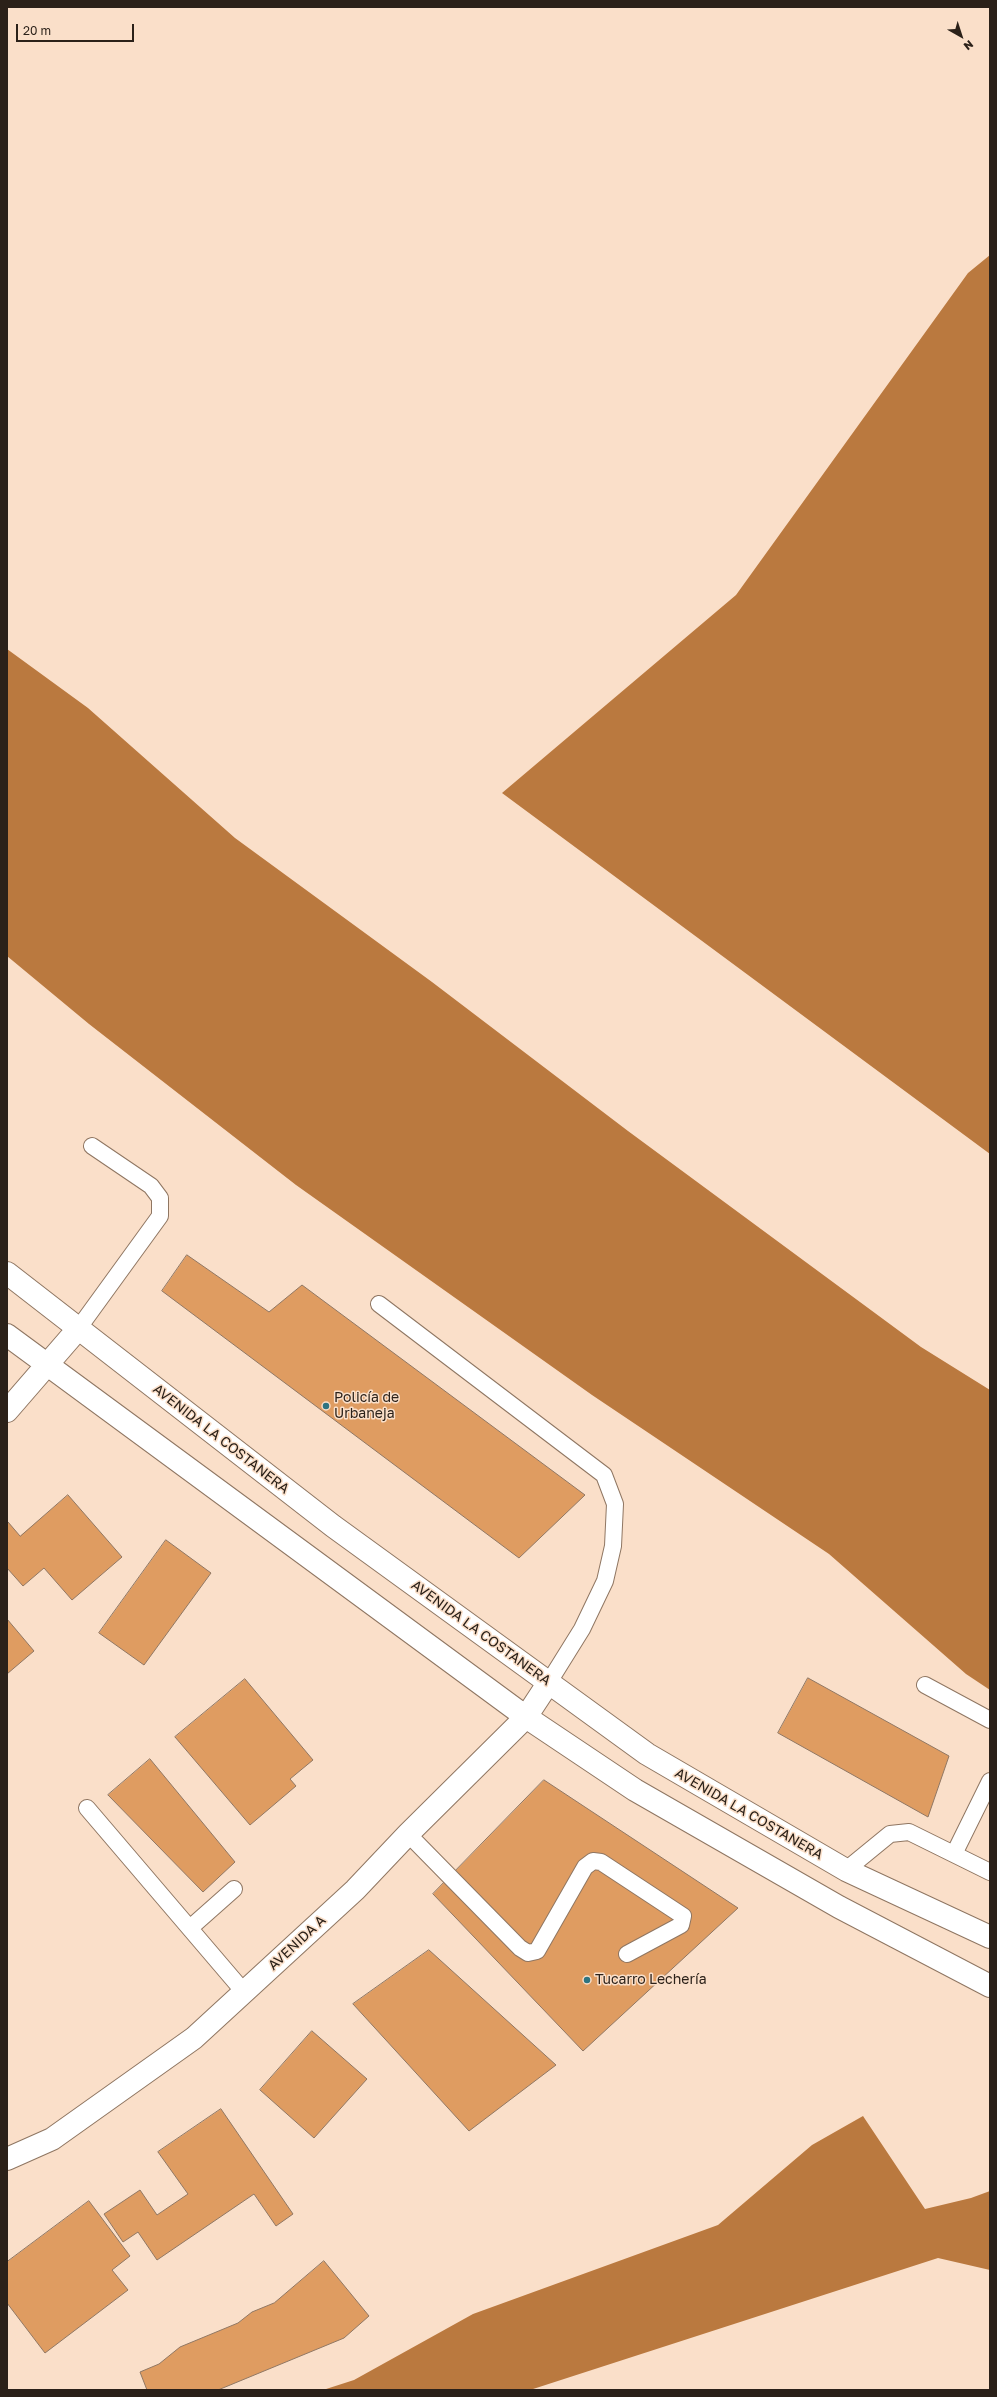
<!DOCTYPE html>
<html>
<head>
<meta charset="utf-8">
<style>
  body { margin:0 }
  #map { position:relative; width:997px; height:2397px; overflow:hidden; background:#fadfc9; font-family:"Golos Text",sans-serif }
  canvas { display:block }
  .frame { position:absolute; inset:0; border:8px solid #2b2119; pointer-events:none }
  .north { position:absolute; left:941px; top:16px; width:40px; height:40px; -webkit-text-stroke:3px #fadfc9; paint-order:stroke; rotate:141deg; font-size:11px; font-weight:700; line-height:16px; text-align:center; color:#2b2119 }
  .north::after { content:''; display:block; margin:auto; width:14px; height:18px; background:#2b2119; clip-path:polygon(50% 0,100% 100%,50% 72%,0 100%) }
  .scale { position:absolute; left:16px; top:24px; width:118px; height:18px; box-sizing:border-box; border:2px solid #2b2119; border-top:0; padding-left:5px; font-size:12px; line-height:14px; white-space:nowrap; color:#2b2119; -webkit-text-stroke:3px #fadfc9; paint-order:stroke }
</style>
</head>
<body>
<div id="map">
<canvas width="997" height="2397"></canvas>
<div class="frame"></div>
<div class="north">N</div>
<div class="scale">20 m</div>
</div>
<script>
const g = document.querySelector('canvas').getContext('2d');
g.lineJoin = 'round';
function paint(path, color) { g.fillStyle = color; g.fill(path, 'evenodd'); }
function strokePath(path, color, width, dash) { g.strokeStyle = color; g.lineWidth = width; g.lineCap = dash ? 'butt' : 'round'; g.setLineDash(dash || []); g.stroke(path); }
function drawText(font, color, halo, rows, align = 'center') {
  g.font = font + ' "Golos Text",sans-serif'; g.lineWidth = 3; g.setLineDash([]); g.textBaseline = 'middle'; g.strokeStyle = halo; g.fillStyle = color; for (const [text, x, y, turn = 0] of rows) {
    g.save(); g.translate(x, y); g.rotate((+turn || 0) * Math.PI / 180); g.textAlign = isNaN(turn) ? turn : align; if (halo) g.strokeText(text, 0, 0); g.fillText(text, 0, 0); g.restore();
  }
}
paint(new Path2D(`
  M990 255V1154L502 793 736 595 968 273Z
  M7 649 88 708 235 838 432 982 628 1131 921 1347 990 1390V1690L966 1674 829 1554 592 1395 296 1185 89 1024 7 956Z
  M863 2116 925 2209 971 2198 990 2191V2270L938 2258 530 2390H323L354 2380 473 2314 718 2225 812 2145Z`), '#ba793f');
const building = new Path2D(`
  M187 1255 269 1312 302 1285 585 1495 519 1558 162 1291Z
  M68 1495 122 1557 72 1600 44 1568 23 1586 7 1568V1524L8 1522 20 1536Z
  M166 1540 211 1573 144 1665 99 1633Z
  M7 1619 34 1651 7 1674Z
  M808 1678 949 1756 928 1817 778 1733Z
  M245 1679 313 1760 290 1779 296 1786 250 1825 175 1737Z
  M150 1759 235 1862 203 1892 108 1795Z
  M544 1780 738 1908 583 2051 433 1894Z
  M429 1950 556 2065 469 2131 353 2004Z
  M312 2031 367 2079 314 2138 260 2090Z
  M221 2109 293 2214 276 2226 254 2194 157 2260 138 2232 123 2242 104 2214 140 2190 157 2215 188 2194 158 2152Z
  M89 2201 130 2256 112 2270 128 2290 45 2353 7 2303V2262Z
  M324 2261 369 2316 344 2338 218 2390H147L140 2372 159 2364 180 2347 238 2323 252 2312 274 2303Z`);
paint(building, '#df9c61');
strokePath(building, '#907763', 1);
const lane = new Path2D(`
  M379 1304 604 1475 615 1504 613 1546 605 1581 582 1629 549 1682
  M78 1329 160 1216V1198L151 1186 92 1146
  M925 1685 990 1720
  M87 1808 244 1992
  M408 1834 520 1948 528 1953 537 1951 585 1867 593 1861 601 1862 683 1916 681 1925 627 1954
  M954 1854 990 1781
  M846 1870 890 1834 909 1832 990 1872
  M190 1928 234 1889`);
const street = new Path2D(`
  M7 1273 333 1526 647 1754 846 1870 990 1937
  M7 1335 526 1717 635 1790 839 1907 990 1986
  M7 1411 78 1329
  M7 2159 52 2139 194 2038 355 1890 408 1834 526 1717 549 1682`);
strokePath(lane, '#8f7662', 18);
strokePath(street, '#8f7662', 24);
strokePath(lane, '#fff', 16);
strokePath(street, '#fff', 22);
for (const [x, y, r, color] of [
  [326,1406,4,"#2e7481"],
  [587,1980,4,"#2e7481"]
]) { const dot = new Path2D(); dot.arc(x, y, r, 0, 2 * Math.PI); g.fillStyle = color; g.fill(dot); strokePath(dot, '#fadfc9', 1.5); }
drawText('14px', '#2b2119', '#fadfc9', [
  ["Policía de",334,1398],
  ["Urbaneja",334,1414],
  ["Tucarro Lechería",595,1980]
], 'left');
drawText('14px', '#2b2119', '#fadfc9', [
  ["AVENIDA LA COSTANERA",221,1439,38],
  ["AVENIDA LA COSTANERA",481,1633,36],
  ["AVENIDA LA COSTANERA",749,1814,30],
  ["AVENIDA A",297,1943,-43]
]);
</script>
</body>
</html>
